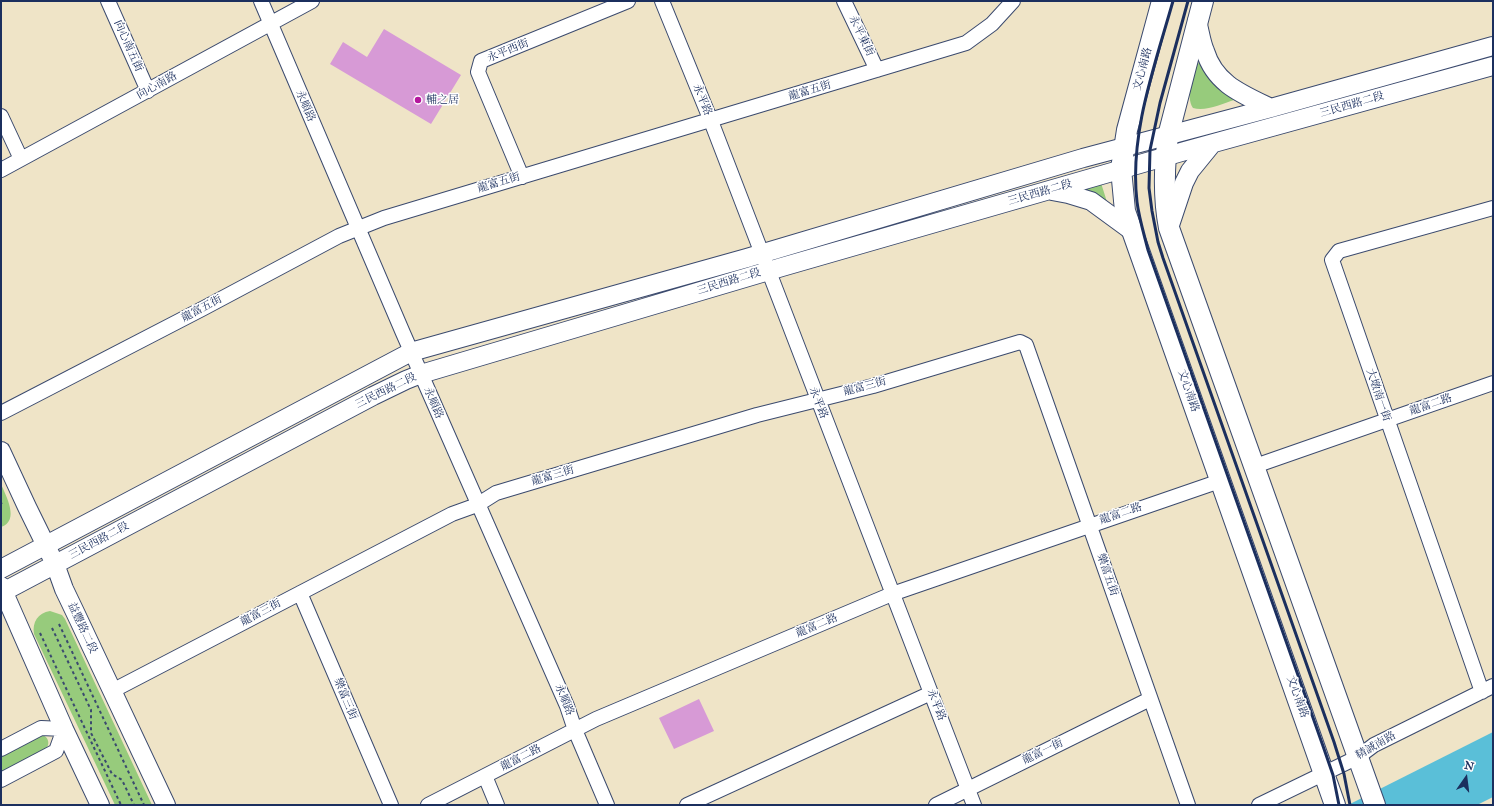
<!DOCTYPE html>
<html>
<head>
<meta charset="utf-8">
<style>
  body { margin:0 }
  #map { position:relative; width:1494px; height:806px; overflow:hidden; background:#efe4c7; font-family:"IM FELL Great Primer",serif }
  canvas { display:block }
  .frame { position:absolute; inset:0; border:2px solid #1b2f5e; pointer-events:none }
  .north { position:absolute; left:1446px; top:758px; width:40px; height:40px; -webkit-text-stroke:3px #fff; paint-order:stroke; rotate:14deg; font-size:11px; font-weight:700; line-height:16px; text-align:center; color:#1b2f5e }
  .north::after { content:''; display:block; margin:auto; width:14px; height:18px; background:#1b2f5e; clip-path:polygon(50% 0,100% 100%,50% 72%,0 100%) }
</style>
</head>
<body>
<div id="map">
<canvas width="1494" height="806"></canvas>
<div class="frame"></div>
<div class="north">N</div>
</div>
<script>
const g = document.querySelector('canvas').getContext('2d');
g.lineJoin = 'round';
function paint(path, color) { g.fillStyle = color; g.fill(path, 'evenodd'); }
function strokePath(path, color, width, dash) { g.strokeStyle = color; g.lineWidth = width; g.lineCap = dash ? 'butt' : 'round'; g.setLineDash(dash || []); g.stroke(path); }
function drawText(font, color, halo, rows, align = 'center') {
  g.font = font + ' "IM FELL Great Primer","Noto Serif TC",serif'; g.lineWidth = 3; g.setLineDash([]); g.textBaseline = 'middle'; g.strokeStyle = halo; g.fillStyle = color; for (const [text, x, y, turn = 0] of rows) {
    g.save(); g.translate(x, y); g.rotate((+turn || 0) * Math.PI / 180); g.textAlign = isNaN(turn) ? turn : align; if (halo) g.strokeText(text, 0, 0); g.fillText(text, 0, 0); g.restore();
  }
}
paint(new Path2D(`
  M1203 61 1235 98 1234 100C1222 104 1205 112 1193 108 1185 96 1194 76 1197 64Z
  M1101 183 1108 205 1078 191Z
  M1 484C6 496 20 521 1 527Z
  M50 611 62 615 65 619 152 805H115L34 634C32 622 38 613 50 611Z
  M42 735C49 737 50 744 46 749L1 773V754Z`), '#97cb7c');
paint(new Path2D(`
  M1493 732V797L1477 805H1348Z`), '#5abfd8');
paint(new Path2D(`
  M384 29 461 75 431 124 330 64 343 42 367 57Z
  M699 699 714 731 674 749 659 718Z`), '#d79ad6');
const minor = new Path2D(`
  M108 1 148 91
  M261 1 403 333 567 706 575 730 607 805
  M662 1 711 121 974 805
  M844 1 877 70
  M1 116 21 159
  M1 170 312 1
  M522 177 478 72 481 61 628 1
  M1 413 202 309 339 236 384 218 966 43 992 24 1013 1
  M1255 466 1493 383
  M300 593 391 805
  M112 691 452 514 477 505 496 493 757 415 873 386 1020 342 1026 345 1188 805
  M1482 692 1332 260 1339 251 1493 208
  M1 749 41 728 64 729 56 751 1 780
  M485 776 497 805
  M428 805 596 719 892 594 1220 481
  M687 805 931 693
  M936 805 1150 699
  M1259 805 1358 757 1374 745 1493 686`);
const tertiary = new Path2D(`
  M1197 21C1200 31 1201 42 1205 51 1215 84 1242 94 1271 108
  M1052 191 1068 194 1091 201 1132 231
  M1169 228 1184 183 1190 171 1212 144
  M1 451 27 507 55 564 64 589 75 612 166 805
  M1 569 411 352 747 258 1083 158 1271 108 1493 46
  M1 586 64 729 100 805
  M1 593 373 396 406 380 421 374 782 267 1185 151 1493 66`);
const secondary = new Path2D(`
  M1162 1 1127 130 1121 169 1125 211 1335 805
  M1203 1 1168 136C1164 167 1163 197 1169 228L1375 805`);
strokePath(minor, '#3b4a6e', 16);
strokePath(tertiary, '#3b4a6e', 20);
strokePath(secondary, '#3b4a6e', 22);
strokePath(new Path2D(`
  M1 503 2 504
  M59 624 144 805
  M52 628 91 710V733L112 774 122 780 134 805
  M40 633 121 805`), '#3b4a6e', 2, [3, 3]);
strokePath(minor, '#fff', 14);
strokePath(tertiary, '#fff', 18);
strokePath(secondary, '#fff', 20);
strokePath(new Path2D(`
  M1173 1C1155 65 1129 134 1137 202 1139 218 1144 234 1148 250L1323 746 1333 775 1339 805
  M1188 1 1160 103 1150 150 1149 188 1152 211 1158 242 1163 258 1334 742 1344 774 1350 805`), '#1b2f5e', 3);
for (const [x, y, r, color] of [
  [418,100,4,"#b5179e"]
]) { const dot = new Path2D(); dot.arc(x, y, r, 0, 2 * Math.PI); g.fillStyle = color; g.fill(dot); strokePath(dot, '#fff', 1.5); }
drawText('11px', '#1b2f5e', '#fff', [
  ["永平東街",861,36,64],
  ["向心南五街",128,46,66],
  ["永平西街",508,51,-22],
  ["文心南路",1143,69,-75],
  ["向心南路",157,86,-29],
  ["龍富五街",810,91,-17],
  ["永平路",702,100,68],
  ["三民西路二段",1352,105,-16],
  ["永順路",305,106,67],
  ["龍富五街",499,183,-17],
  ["三民西路二段",1040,193,-16],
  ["三民西路二段",729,282,-17],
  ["龍富五街",202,309,-28],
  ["龍富三街",865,387,-15],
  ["三民西路二段",386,391,-26],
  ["文心南路",1188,391,71],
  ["大墩南一街",1378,395,71],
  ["永順路",433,403,67],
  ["永平路",818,403,69],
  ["龍富二路",1431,405,-19],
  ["龍富三街",553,476,-17],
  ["龍富二路",1121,514,-19],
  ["三民西路二段",99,541,-28],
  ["樂富五街",1107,575,71],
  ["龍富三街",261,613,-28],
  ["龍富二路",817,626,-23],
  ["益豐路二段",82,628,65],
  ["文心南路",1297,697,70],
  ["樂富三街",345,699,67],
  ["永順路",564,700,68],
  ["永平路",936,705,69],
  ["精誠南路",1376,746,-30],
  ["龍富一街",1043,752,-26],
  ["龍富二路",521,758,-27]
]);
drawText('11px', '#1b2f5e', '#fff', [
  ["輔之居",426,100]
], 'left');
</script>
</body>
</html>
